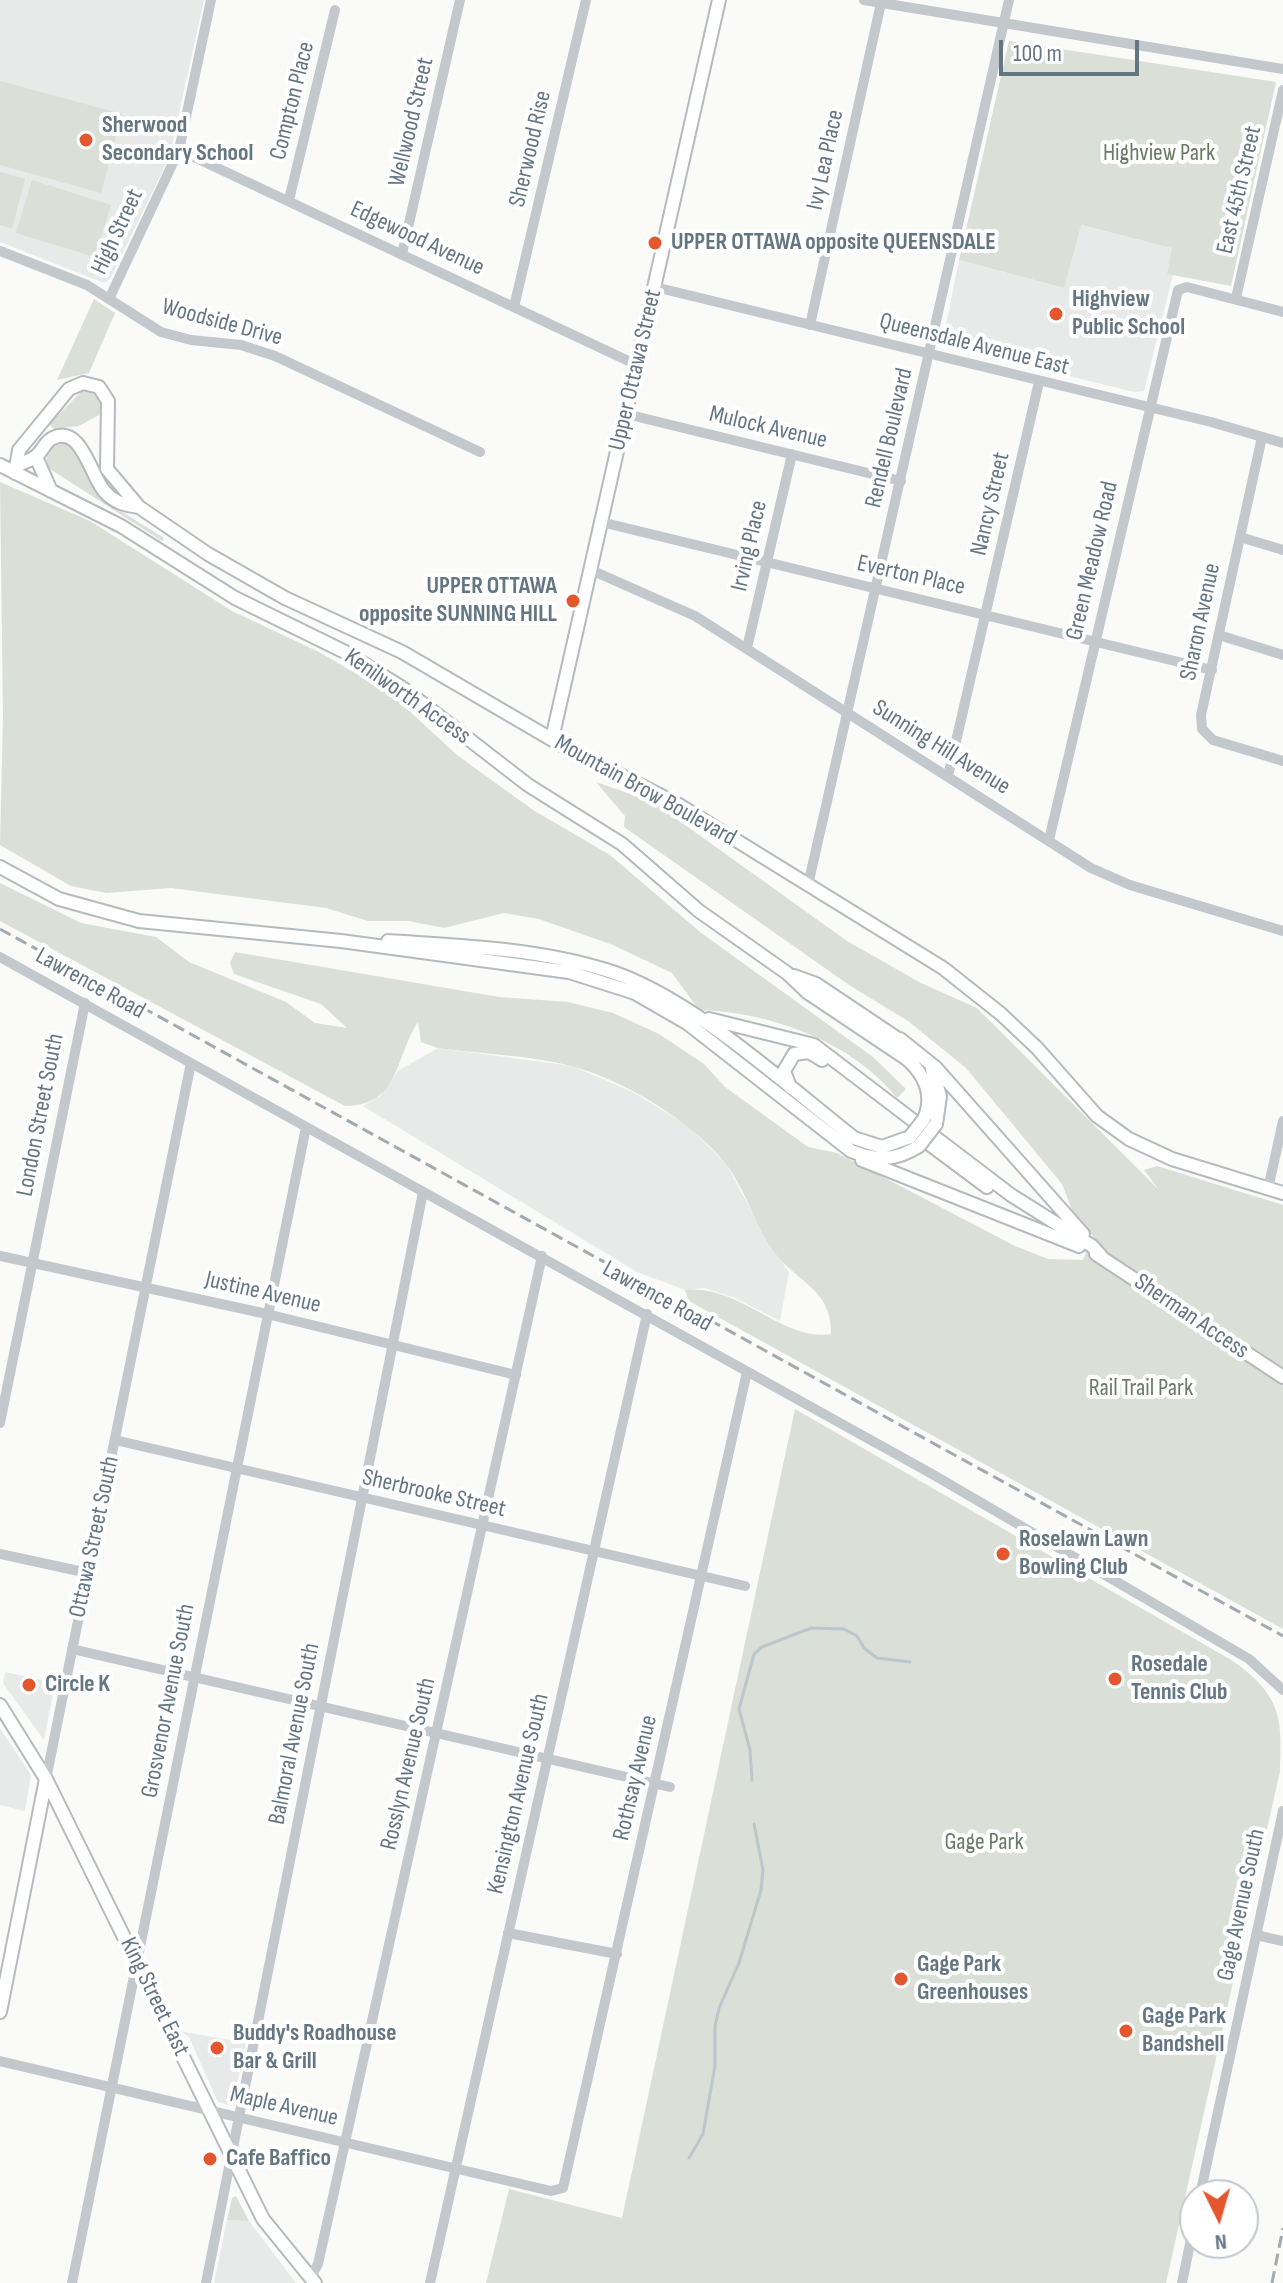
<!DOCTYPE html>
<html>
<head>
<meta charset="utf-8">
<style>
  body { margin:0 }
  #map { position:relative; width:1283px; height:2283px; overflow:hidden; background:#fafaf8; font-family:"Sofia Sans Condensed",sans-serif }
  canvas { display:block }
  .north { position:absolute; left:1179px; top:2179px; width:80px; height:80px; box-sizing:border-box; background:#fff; border:2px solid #c1c8cd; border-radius:50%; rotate:175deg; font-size:22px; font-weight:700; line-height:32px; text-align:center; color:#657683 }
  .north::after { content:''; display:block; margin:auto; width:28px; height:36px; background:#e4572e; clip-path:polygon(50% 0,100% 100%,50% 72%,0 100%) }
  .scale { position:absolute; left:999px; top:40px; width:140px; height:36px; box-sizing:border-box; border:4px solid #657683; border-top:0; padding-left:10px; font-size:24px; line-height:28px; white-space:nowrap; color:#657683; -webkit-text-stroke:6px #fff; paint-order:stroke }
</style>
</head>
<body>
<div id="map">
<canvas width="1283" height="2283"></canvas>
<div class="north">N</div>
<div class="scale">100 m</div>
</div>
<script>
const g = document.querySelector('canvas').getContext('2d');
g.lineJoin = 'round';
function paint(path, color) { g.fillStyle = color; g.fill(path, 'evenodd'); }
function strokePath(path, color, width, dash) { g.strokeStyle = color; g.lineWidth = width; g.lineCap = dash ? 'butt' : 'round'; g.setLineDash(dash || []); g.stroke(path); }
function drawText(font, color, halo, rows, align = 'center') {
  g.font = font + ' "Sofia Sans Condensed",sans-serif'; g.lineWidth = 8; g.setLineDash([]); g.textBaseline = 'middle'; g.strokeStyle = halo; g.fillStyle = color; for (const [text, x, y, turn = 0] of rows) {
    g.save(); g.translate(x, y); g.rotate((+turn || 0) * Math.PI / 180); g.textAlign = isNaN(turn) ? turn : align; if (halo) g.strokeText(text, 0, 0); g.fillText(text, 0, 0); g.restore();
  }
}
paint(new Path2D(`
  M0 0H204L169 158 110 279 104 283 0 242Z
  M1080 225 1173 248 1167 274 1173 275 1144 391 1134 392 946 346 943 340 959 260 1063 288Z
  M438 1048 572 1066 633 1092 688 1126 726 1164 771 1247 789 1272 780 1321 735 1298 705 1288 685 1290 637 1272 363 1106 380 1096 398 1071Z
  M5 1672 55 1683 44 1740 3 1683Z
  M0 1728 31 1775 25 1811 0 1805Z
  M180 2031 246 2043 232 2106 218 2102 189 2037Z
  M227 2220 249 2221 296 2283H214Z`), '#e8e9e9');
paint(new Path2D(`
  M1009 41 1276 82 1231 286 1167 274 1172 248 1081 225 1064 288 959 260Z
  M0 81 122 114 101 193 0 165Z
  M0 172 25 179 12 229 0 225Z
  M32 180 111 205 95 257 16 233Z
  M94 299 115 313 89 373 57 380Z
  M82 391 97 395 101 405 99 415 79 426 54 429 49 424Z
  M64 444 72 449 103 500 164 538 162 541 50 469C42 456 49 444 64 444Z
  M0 482 90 521 232 611 321 653 392 695 457 755 533 810 610 855 700 932 873 1057 906 1089 897 1098C852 1041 769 1012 699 1010L672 973 613 945 539 919 504 913 444 928 409 921H368L326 908 171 888 106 893 71 886 0 845 3 717Z
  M596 782 653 802 847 941 921 983 977 1008 1159 1190 1144 1170 1157 1166 1283 1205V1629L689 1301 685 1290C740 1284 782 1342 831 1334 832 1287 795 1283 772 1249 754 1222 745 1188 725 1163 693 1122 622 1079 571 1066 529 1055 481 1054 438 1048L421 1042 418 1022C395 1056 400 1106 345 1106L0 921V883L81 923 156 937 189 962 286 1002 315 1023 347 1028 321 1004 234 974 230 963 235 952 499 997 568 1002 613 1013 659 1034 704 1064 725 1087 808 1147 837 1153 1015 1246 1048 1259 1083 1260 1093 1236 1072 1210 1062 1184 966 1068 908 1021 849 985 624 827 625 816Z
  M795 1409 1233 1661C1279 1694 1283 1715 1280 1771L1166 2283H486L509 2189 622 2218Z
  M236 2196 249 2221 227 2220 232 2198Z`), '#dadfd7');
strokePath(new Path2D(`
  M752 1780 750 1750 739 1709 754 1654 762 1647 811 1628 844 1629 857 1636 864 1648 877 1658 910 1662
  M689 2158 703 2134 715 2066V2026L719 2008 739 1963 761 1890 763 1870 754 1824`), '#bbc7cb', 3);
const major = new Path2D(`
  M36 457 51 491
  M0 465 121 526 235 598 345 652 404 689 528 785 622 844 699 911 787 973 807 992 907 1059C925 1075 934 1096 924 1119
  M19 465C24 462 32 460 36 456 43 451 45 441 53 438 82 424 91 478 105 492 115 503 125 505 139 507
  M15 473 19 450 69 389 83 383 99 387 108 401 107 469 139 507 208 554 285 598 402 652 563 746 679 805 943 968 1001 1014 1037 1048 1097 1116 1129 1139 1172 1159 1283 1193
  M552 739 719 0
  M0 867 59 899 139 921 341 941 569 972 635 993 687 1023 851 1151C876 1161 896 1161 919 1146
  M388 941C460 946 536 948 606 970 689 995 785 1084 854 1138L882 1147 910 1137
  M794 976 816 984 904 1043
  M709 1019 814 1045 1011 1195 1092 1246 1101 1256
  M900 1039 936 1068 1083 1234
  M932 1069 940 1096 936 1124
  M790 1087 784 1071 794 1054 809 1052 822 1060
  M928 1143 987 1187
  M862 1160 1079 1246
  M1096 1254 1283 1377
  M0 1705 46 1779 263 2219 315 2283
  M0 2012 46 1779`);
strokePath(major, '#b5babe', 16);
strokePath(new Path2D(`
  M864 0 1283 69
  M179 150 637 365
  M289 200 335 10
  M0 251 87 285 161 332 191 340 241 345 275 356 480 452
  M402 254 460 0
  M655 287 1211 422 1283 443
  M110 297 179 150 211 0
  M1236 298 1283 90
  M514 307 586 0
  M810 325 881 3
  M626 414 901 481
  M1262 437 1201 715 1202 729 1213 740 1283 761
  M601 522 1212 670
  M1240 537 1283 550
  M591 570 695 616 1091 868 1130 885 1283 931
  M1219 635 1283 655
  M747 648 792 454
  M948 776 1039 382
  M1049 840 1178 290 1187 287 1283 312
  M808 885 1009 0
  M0 957 932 1474 1249 1659 1283 1690
  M1268 1189 1283 1121
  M0 1256 267 1314 516 1375
  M0 1423 85 1003
  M115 1440 745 1586
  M0 1554 88 1573
  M72 1649 670 1787
  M46 1779 191 1063
  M508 1933 617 1954
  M1256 1935 1283 1941
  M0 2061 551 2191 563 2188 747 1372
  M1200 2195 1283 1811
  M310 2278 318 2264 542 1256
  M72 2283 306 1127
  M206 2283 423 1192
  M430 2283 647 1314
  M1182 2283 1195 2219`), '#c3c8cc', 10);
strokePath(major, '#fff', 12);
strokePath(new Path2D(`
  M0 929 1283 1636
  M1272 2283 1283 2228`), '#a2aab0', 3, [12, 6]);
const majorBridge = new Path2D(`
  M910 1137 924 1119
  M919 1146 936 1124`);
strokePath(majorBridge, '#b5babe', 16, []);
strokePath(majorBridge, '#fff', 12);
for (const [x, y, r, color] of [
  [86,140,8,"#e4572e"],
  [655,243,8,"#e4572e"],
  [1056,314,8,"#e4572e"],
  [573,601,8,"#e4572e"],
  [1003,1554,8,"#e4572e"],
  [1115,1679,8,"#e4572e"],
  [29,1685,8,"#e4572e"],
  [901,1979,8,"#e4572e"],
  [1126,2031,8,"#e4572e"],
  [217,2048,8,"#e4572e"],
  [210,2159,8,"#e4572e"]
]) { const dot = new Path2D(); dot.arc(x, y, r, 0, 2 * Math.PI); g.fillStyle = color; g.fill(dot); strokePath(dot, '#fff', 3); }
drawText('24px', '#657683', '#fff', [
  ["Compton Place",293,101,-76],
  ["Wellwood Street",412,122,-77],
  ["Sherwood Rise",531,149,-77],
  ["Ivy Lea Place",826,160,-78],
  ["East 45th Street",1240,190,-77],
  ["High Street",118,232,-65],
  ["Edgewood Avenue",417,239,25],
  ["Woodside Drive",222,323,15],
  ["Queensdale Avenue East",974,345,14],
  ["Upper Ottawa Street",636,370,-77],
  ["Mulock Avenue",768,428,13],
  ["Rendell Boulevard",890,438,-77],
  ["Nancy Street",991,504,-77],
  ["Irving Place",750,546,-77],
  ["Green Meadow Road",1093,561,-77],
  ["Everton Place",911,576,13],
  ["Sharon Avenue",1201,622,-78],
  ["Kenilworth Access",407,697,35],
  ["Sunning Hill Avenue",941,748,32],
  ["Mountain Brow Boulevard",645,791,29],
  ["Lawrence Road",90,984,29],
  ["London Street South",41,1115,-79],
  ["Justine Avenue",263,1293,13],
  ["Lawrence Road",657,1297,29],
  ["Sherman Access",1191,1317,34],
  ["Sherbrooke Street",434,1494,13],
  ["Ottawa Street South",95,1537,-78],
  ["Grosvenor Avenue South",169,1701,-79],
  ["Balmoral Avenue South",295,1734,-79],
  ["Rosslyn Avenue South",409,1764,-77],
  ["Rothsay Avenue",636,1778,-77],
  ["Kensington Avenue South",519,1794,-77],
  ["Gage Avenue South",1242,1905,-78],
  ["King Street East",154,1997,64],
  ["Maple Avenue",284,2107,13]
]);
drawText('bold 24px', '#657683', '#fff', [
  ["Sherwood",102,126],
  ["Secondary School",102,154],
  ["UPPER OTTAWA opposite QUEENSDALE",671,243],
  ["Highview",1072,300],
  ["Public School",1072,328],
  ["UPPER OTTAWA",557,587,"right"],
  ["opposite SUNNING HILL",557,615,"right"],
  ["Roselawn Lawn",1019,1540],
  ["Bowling Club",1019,1568],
  ["Rosedale",1131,1665],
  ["Tennis Club",1131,1693],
  ["Circle K",45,1685],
  ["Gage Park",917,1965],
  ["Greenhouses",917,1993],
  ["Gage Park",1142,2017],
  ["Bandshell",1142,2045],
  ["Buddy's Roadhouse",233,2034],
  ["Bar & Grill",233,2062],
  ["Cafe Baffico",226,2159]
], 'left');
drawText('24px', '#687a64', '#fff', [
  ["Highview Park",1159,154],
  ["Rail Trail Park",1141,1389],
  ["Gage Park",984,1843]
]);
</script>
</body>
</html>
